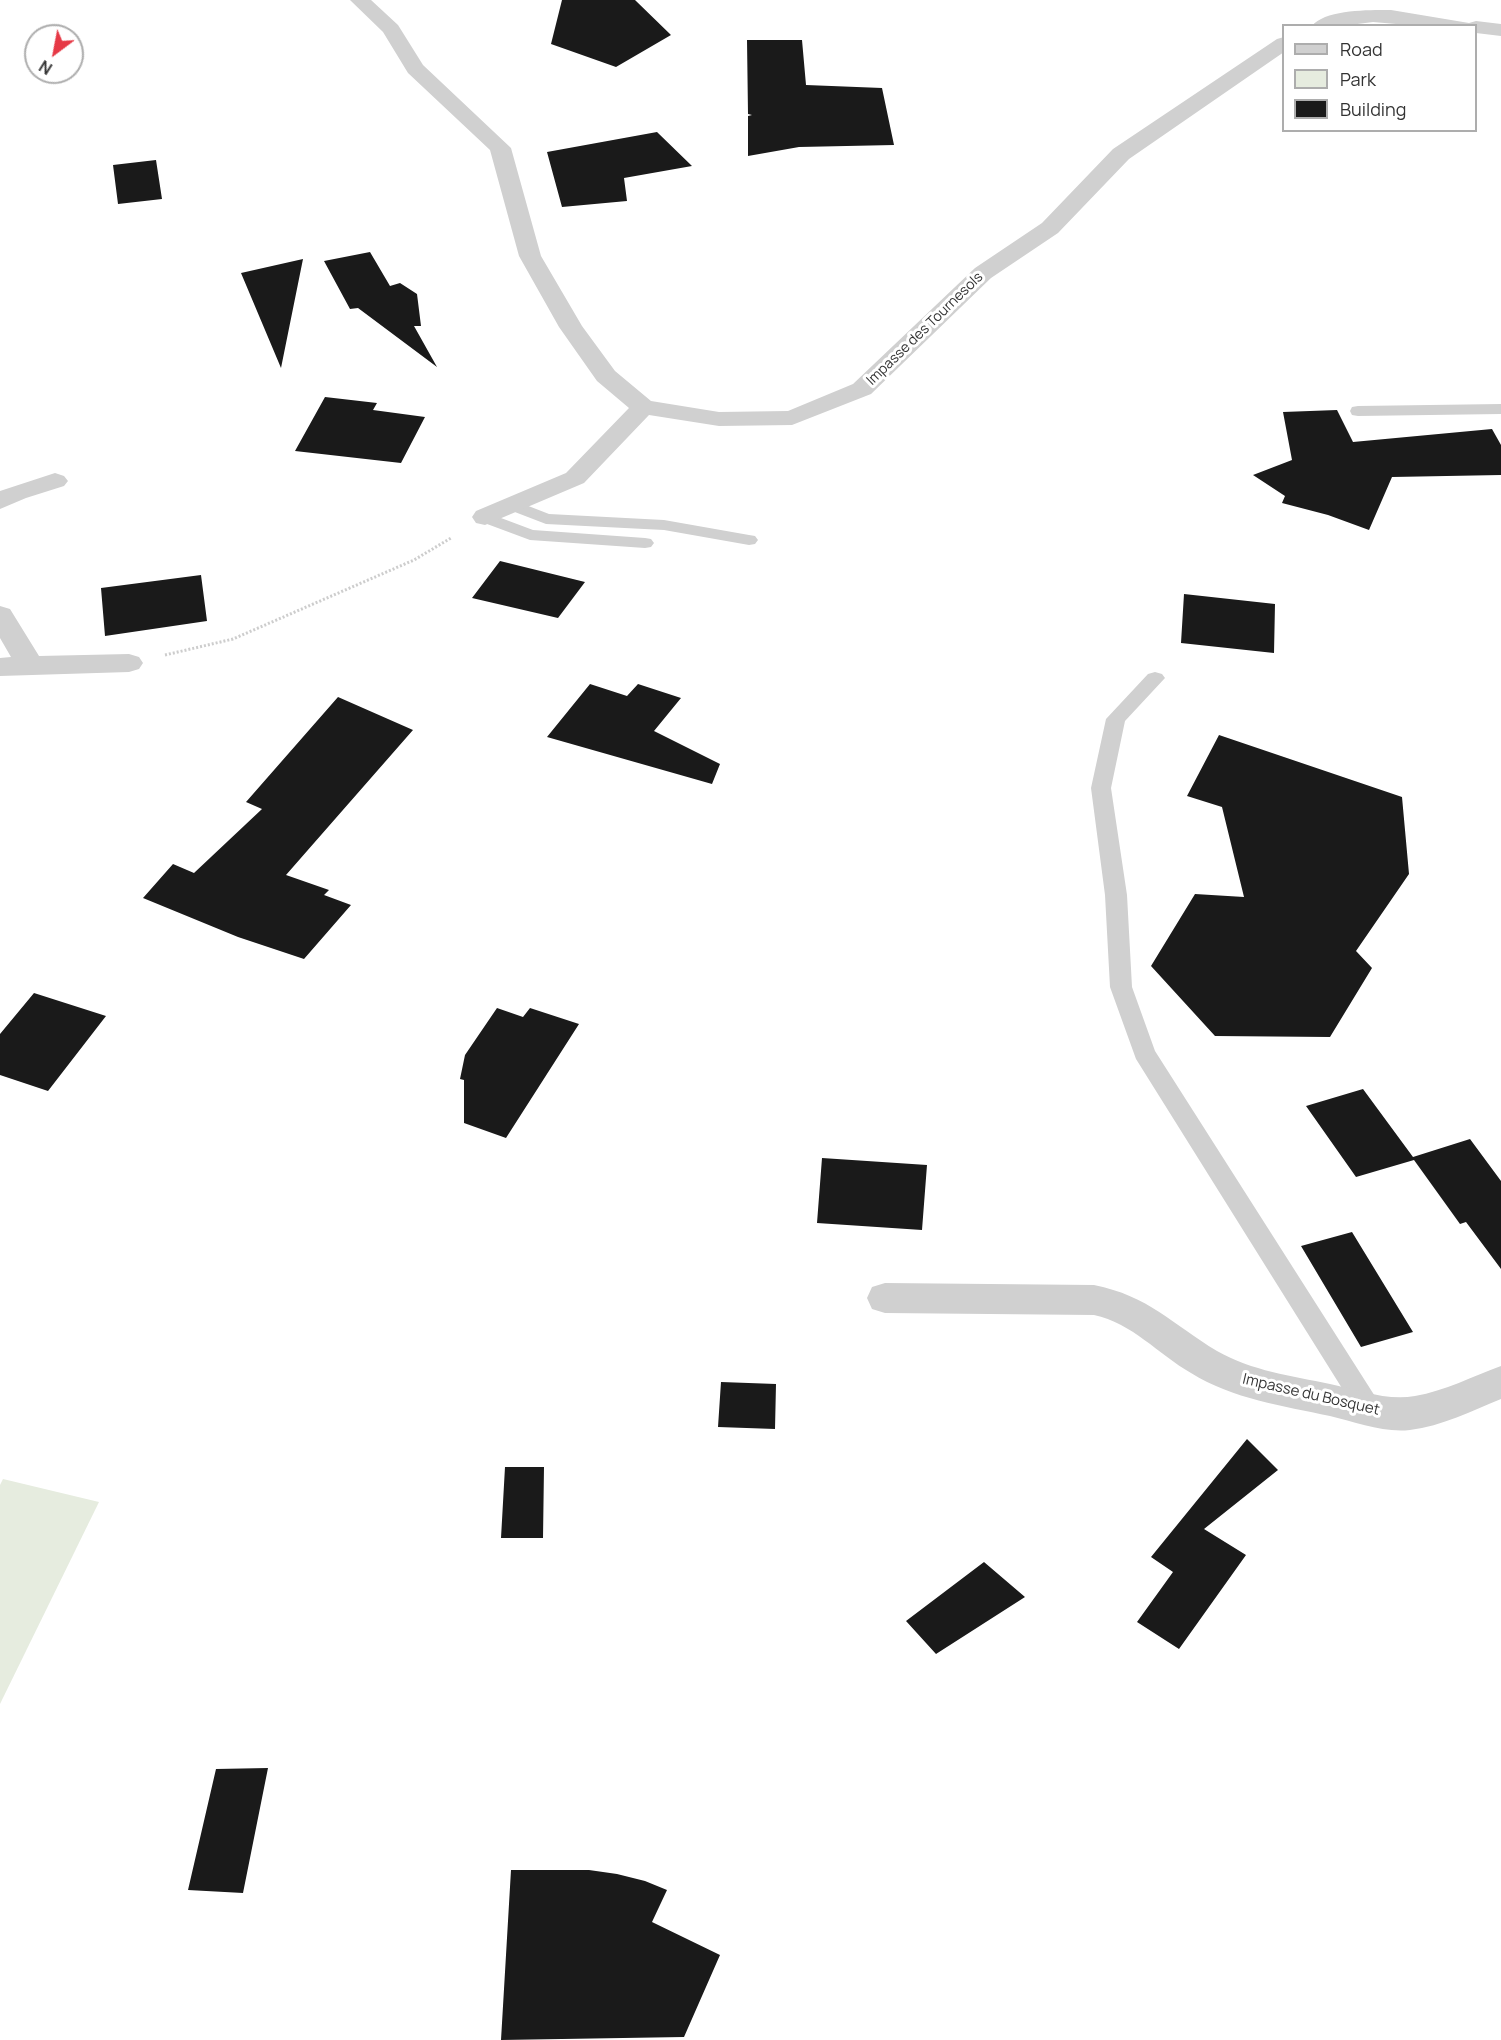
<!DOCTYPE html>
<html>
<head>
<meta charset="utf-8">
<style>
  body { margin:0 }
  #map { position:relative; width:1501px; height:2040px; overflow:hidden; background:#fff; font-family:Manrope,sans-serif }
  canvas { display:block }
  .legend { position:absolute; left:1282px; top:24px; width:195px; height:108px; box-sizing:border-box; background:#fff; border:2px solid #adadad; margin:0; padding:8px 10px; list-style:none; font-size:18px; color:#333 }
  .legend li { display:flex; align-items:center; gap:12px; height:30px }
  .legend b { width:30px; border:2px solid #adadad }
  .north { position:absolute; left:24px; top:24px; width:60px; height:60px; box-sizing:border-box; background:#fff; border:2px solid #adadad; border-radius:50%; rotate:212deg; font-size:16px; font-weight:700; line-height:24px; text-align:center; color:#333 }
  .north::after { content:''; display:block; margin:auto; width:21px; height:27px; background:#e63946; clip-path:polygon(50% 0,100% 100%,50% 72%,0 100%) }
</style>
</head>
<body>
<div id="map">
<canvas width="1501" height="2040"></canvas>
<ul class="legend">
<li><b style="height:8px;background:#d0d0d0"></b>Road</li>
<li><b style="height:16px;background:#e6ecdf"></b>Park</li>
<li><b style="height:16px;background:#1a1a1a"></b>Building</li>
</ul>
<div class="north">N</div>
</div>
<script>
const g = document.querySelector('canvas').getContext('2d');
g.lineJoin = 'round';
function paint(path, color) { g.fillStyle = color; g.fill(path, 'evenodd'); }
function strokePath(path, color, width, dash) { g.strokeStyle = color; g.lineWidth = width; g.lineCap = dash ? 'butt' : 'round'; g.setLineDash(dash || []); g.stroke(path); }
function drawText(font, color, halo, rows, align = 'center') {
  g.font = font + ' Manrope,sans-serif'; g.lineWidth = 6; g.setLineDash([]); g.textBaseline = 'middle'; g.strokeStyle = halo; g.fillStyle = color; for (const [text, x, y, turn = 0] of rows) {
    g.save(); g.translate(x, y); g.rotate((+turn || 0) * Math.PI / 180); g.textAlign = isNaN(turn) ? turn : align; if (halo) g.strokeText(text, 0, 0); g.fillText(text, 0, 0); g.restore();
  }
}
paint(new Path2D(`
  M3 1479 99 1502 0 1704V1485Z`), '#e6ecdf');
paint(new Path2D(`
  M562 0H635L671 35 616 67 551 44Z
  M747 40H802L806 85 882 88 894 145 799 147 748 156V116L752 115 748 114Z
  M657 132 692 166 624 178 627 201 562 207 547 152Z
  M156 160 162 199 118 204 113 165Z
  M370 252 390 286 400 283 417 294 421 326H414L437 367 358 308 350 309 324 261Z
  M303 259 281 368 241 273Z
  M325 397 377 403 373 410 425 417 401 463 295 451Z
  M1337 410 1353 442 1492 429 1501 445V475L1392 477 1369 530 1328 515 1282 503 1285 496 1253 475 1292 460 1283 412Z
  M500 561 585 582 558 618 472 598Z
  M201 575 207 621 105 636 101 588Z
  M1184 594 1275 604 1274 653 1181 643Z
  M590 684 627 696 638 684 681 698 654 731 720 764 712 784 547 737Z
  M338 697 413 730 286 875 329 890 324 895 351 905 304 959 238 937 143 898 173 864 194 873 262 809 246 802Z
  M1219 735 1402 797 1409 874 1356 951 1372 968 1330 1037 1215 1036 1151 966 1195 894 1244 897 1222 807 1187 796Z
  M34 993 106 1016 48 1091 0 1075V1034Z
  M497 1008 523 1017 530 1008 579 1024 506 1138 464 1123V1080L460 1079 465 1055Z
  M1363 1089 1413 1157 1470 1139 1501 1181V1269L1466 1222 1460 1224 1414 1160 1356 1177 1306 1106Z
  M822 1158 927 1165 922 1230 817 1223Z
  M1352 1232 1413 1332 1361 1347 1301 1246Z
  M721 1382 776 1384 775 1429 718 1427Z
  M1247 1439 1278 1470 1204 1529 1246 1555 1179 1649 1137 1622 1173 1572 1151 1557Z
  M505 1467H544L543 1538H501Z
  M984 1562 1025 1597 936 1654 906 1621Z
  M268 1768 243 1893 188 1890 216 1769Z
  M511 1870H589L617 1874 645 1881 667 1890 652 1922 720 1955 684 2037 501 2040Z`), '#1a1a1a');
strokePath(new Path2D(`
  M165 655 233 639 414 560 451 538`), '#cdcdcd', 3, [2, 2]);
paint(new Path2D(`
  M1501 404V414L1358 416 1352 415 1350 411 1352 407 1358 406Z
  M513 500 549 514 664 520 749 535 755 536 758 540 755 544 749 545 664 530 546 524 507 509 504 505 507 501Z
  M485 512 533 530 645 538 651 539 654 543 651 547 645 548 530 540 479 521 476 517 479 513Z
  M1155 672 1162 674 1165 678 1125 721 1111 788 1127 895 1132 987 1155 1051 1378 1401 1382 1409 1378 1417 1369 1420 1360 1417 1136 1059 1110 987 1105 895 1091 788 1106 719 1148 674Z`), '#d0d0d0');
paint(new Path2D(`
  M350 0H371L398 25 423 65 511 148 541 256 582 326 615 371 651 401 719 412 788 411 853 384 975 268 1042 223 1113 149 1277 39 1284 37V52L1129 159 1058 233 991 278 871 394 792 425 719 426 649 415 584 483 485 525 476 523 472 517 476 511 566 473 629 408 597 381 559 327 519 256 490 150 408 73 383 32Z
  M1391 10 1469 23 1476 21 1501 24V36L1476 33V26H1419L1373 22 1342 26H1312C1325 9 1372 10 1391 10Z
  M55 473 64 476 68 481 64 486 26 498 0 509V491Z
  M0 606 10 609 39 656 129 654 139 657 143 663 139 669 129 672 0 676V658L11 657 0 638Z
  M885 1283 1094 1285C1149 1296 1172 1324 1217 1351 1252 1371 1292 1376 1330 1384 1358 1390 1387 1401 1415 1396 1445 1391 1473 1376 1501 1366V1399C1472 1411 1442 1426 1410 1430 1383 1433 1356 1422 1330 1416 1283 1406 1233 1399 1191 1373 1158 1354 1132 1323 1094 1315L885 1313 872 1309 867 1298 872 1287Z`), '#d0d0d0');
drawText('14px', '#333', '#fff', [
  ["Impasse des Tournesols",925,329,-44]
]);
drawText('15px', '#333', '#fff', [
  ["Impasse du Bosquet",1311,1395,13]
]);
</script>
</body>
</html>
